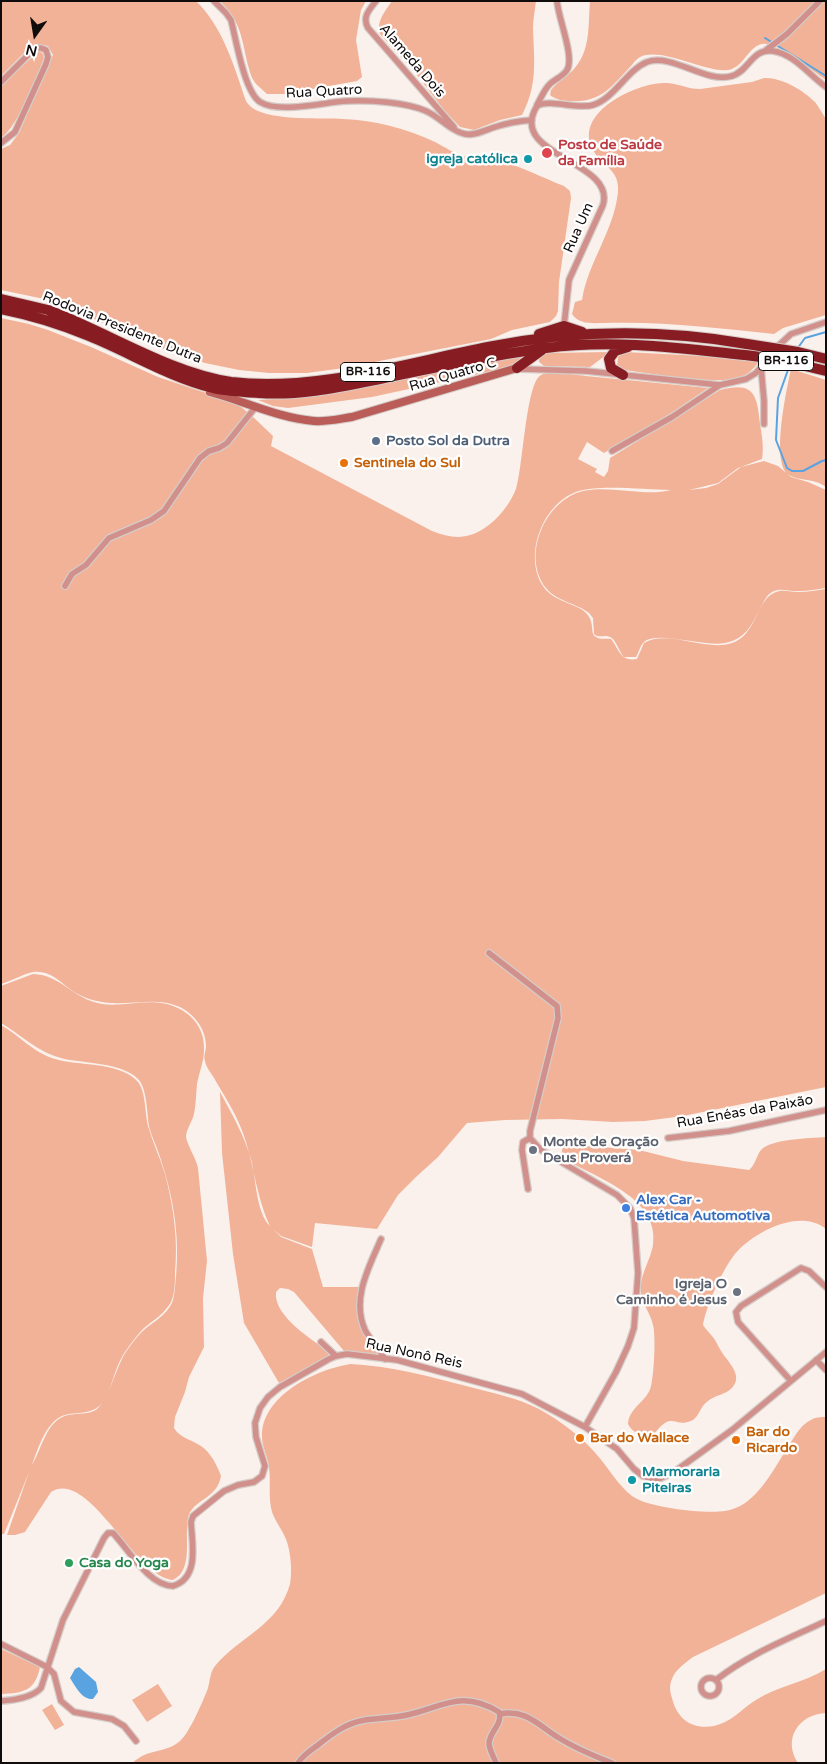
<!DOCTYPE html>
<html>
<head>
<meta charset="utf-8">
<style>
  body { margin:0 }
  #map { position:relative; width:827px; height:1764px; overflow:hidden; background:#fbf1ec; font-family:"Varela Round",sans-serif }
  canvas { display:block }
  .frame { position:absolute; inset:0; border:2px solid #100c0b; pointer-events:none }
  .north { position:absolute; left:10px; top:10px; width:50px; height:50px; -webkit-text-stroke:4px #fff; paint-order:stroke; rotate:193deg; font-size:14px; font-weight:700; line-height:20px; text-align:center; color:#100c0b }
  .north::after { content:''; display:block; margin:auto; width:18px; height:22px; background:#100c0b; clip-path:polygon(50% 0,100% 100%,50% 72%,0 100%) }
</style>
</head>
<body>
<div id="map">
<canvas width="827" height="1764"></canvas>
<div class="frame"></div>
<div class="north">N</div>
</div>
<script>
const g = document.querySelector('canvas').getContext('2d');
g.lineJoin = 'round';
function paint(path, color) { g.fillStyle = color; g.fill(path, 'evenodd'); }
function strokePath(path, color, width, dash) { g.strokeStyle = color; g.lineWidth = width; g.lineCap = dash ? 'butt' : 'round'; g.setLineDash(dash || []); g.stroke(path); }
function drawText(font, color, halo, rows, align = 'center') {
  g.font = font + ' "Varela Round",sans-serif'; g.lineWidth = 4.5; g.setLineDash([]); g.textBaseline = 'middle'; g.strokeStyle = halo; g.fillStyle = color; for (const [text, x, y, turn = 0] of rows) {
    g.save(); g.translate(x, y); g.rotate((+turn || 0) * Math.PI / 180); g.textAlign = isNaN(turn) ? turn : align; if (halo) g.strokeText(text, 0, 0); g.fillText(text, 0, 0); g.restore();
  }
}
paint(new Path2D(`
  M1 1H196C223 27 234 66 246 101 258 123 320 117 343 119 375 120 407 129 435 142 445 147 453 153 463 156 475 160 488 157 500 161 523 167 543 178 564 186L570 191 571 198 559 282 558 311 556 316 550 322 512 330 491 339 344 368 307 373H269L239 370 205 363 164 349 49 300 1 290V149L10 145 19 133 53 55 48 46 36 44 25 52 1 76Z
  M220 1H366L361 10 356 40 362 77 357 81 284 94H267L256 84 252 78C241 48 246 26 220 1Z
  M392 1H536C535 10 533 19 533 28 534 61 538 84 522 115L500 120 474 130 460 127 444 110 413 70 380 34C376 22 385 11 392 1Z
  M590 1H826V80C810 69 786 47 767 44 747 41 745 74 721 70 699 68 666 51 646 55 639 56 635 61 631 66 612 86 601 103 571 101 564 101 556 100 550 95L551 90C557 82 567 77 574 69 591 50 588 25 590 1Z
  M39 51 43 54 44 58C37 78 18 126 1 138V85Z
  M764 78C781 77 803 90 815 102 819 107 822 113 826 119V315L783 328 774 334C718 328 661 321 604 323 594 323 579 325 572 314L575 302 582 300C588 262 614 231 618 192 620 168 600 166 592 148 575 112 635 84 663 83 676 82 687 89 700 89L752 82Z
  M1 318 29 324 48 330 91 347 158 377 236 403 251 415 273 436 271 446 432 531C452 539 468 540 486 527 499 518 510 504 516 489 523 468 526 382 541 375 549 370 576 375 586 376 627 380 667 384 708 388L673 412 604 453 587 442 578 459 597 469 595 472 604 477 608 471 610 458 720 390C754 381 757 394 760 424 762 435 764 447 762 459L738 468 718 483 689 490 706 488 718 484 741 467 764 461 778 466 791 477 808 482 826 490V588C817 589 808 591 799 591 790 592 781 587 772 592 768 594 765 599 763 603 753 621 748 639 725 643 705 647 660 631 645 641 640 645 639 652 636 657H624C619 652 616 639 610 637 604 634 600 639 594 634L593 618 589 613C576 603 556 601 546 588 521 556 545 500 583 491 610 485 646 497 671 490 646 490 597 484 576 492 543 504 523 555 543 586 551 599 568 602 581 609 598 620 588 633 596 637 600 640 606 638 611 639 619 649 620 662 637 659L644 643C669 629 705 652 732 643 757 635 756 599 776 592 783 589 791 592 799 592 808 592 817 590 826 589V1087L683 1116 645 1121 613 1122 562 1119 505 1120 467 1123 438 1157 416 1177 398 1195 377 1229 315 1223 312 1247 281 1236 273 1229 281 1237 312 1249 323 1287H359L358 1309 380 1355 344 1351 294 1292 288 1289 280 1288 276 1292C273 1317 315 1341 333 1355L279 1383 244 1323 233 1254 222 1153 220 1092C232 1114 244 1135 251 1159 256 1177 256 1213 270 1226 255 1194 254 1160 241 1128 234 1110 223 1094 214 1078 211 1073 206 1067 205 1061 203 1057 206 1051 206 1046 206 1029 194 1014 180 1007 153 995 125 1008 97 1001 88 999 78 995 70 989 58 980 49 970 33 972 23 974 11 981 1 984Z
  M610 352 590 367 544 366 539 362C539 357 542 355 547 353Z
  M625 352 761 359C755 367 750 373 741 377 718 386 650 373 623 370L617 367 618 357Z
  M532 353 506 368 372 397 288 408 273 406 258 400 292 398Z
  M791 369 826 380V487C812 477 801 482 789 475 770 464 787 388 791 369Z
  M33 974C62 975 72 999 102 1004 123 1007 145 999 167 1004 189 1010 205 1026 204 1050 204 1061 199 1073 197 1084 196 1094 196 1104 194 1114 192 1122 187 1128 186 1136 186 1143 196 1158 198 1168L207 1261 203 1298 204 1347 189 1377 185 1392 175 1417 174 1428C180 1438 192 1440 201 1446 211 1453 217 1465 221 1476 217 1500 192 1499 188 1518 184 1537 194 1570 173 1580 135 1578 89 1468 51 1492L25 1532 15 1535H7L29 1472 4 1534H1V1025C20 1036 34 1053 55 1059 79 1066 116 1062 135 1079 147 1088 144 1114 149 1129 154 1146 163 1164 167 1182 174 1211 178 1242 175 1272 175 1282 175 1293 171 1302 165 1313 154 1320 144 1328 137 1335 129 1346 123 1355 114 1370 112 1389 102 1403 91 1417 73 1410 60 1417 45 1425 37 1451 32 1465 42 1449 46 1420 68 1415 78 1413 89 1415 97 1409 108 1400 116 1369 124 1355 129 1347 138 1335 145 1329 155 1321 166 1315 172 1303 175 1295 175 1285 176 1277 180 1233 173 1195 159 1154 156 1145 151 1135 149 1126 147 1113 147 1088 138 1079 124 1064 89 1063 70 1060 40 1055 26 1038 1 1023V986Z
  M826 1137V1229C799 1207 749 1234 732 1258 721 1273 706 1307 703 1325 707 1331 712 1335 715 1340 718 1345 720 1350 723 1354 730 1364 743 1376 732 1388 725 1395 715 1395 708 1401 700 1406 699 1418 691 1421 673 1428 673 1410 654 1434 643 1436 633 1434 628 1424 629 1407 648 1401 651 1386 654 1374 656 1336 653 1325 651 1314 642 1304 641 1293 639 1275 650 1262 653 1245 660 1200 602 1180 570 1162 563 1158 560 1155 563 1147L568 1144 576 1145 639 1150 683 1161 749 1170C756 1164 756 1156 761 1150 771 1139 810 1138 826 1137Z
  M351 1364C392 1366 431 1377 470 1387 493 1393 518 1398 539 1409 561 1421 582 1437 598 1456 609 1469 619 1486 632 1496 648 1508 705 1514 725 1511 757 1507 775 1466 791 1442 796 1434 802 1424 811 1420 815 1417 821 1417 826 1417V1593L693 1657C685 1663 675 1670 672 1679 669 1685 670 1692 672 1698 677 1719 692 1730 714 1726 732 1722 741 1709 756 1700 777 1686 804 1683 826 1669V1713C799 1714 782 1739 798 1763H132C135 1761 138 1758 142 1756 154 1750 169 1751 180 1741 190 1732 203 1701 208 1688 210 1681 210 1672 215 1666 240 1636 279 1625 290 1584 292 1572 291 1554 287 1542 284 1532 276 1523 272 1512 268 1497 271 1482 269 1467 268 1457 262 1447 262 1437 261 1396 316 1369 351 1364Z
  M1 1649 40 1667C35 1691 24 1693 1 1694Z
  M158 1684 172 1706 147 1722 132 1700Z
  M52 1704 64 1725 55 1730 42 1710Z`), '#f1b298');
paint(new Path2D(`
  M79 1667 96 1682 98 1692 93 1699C82 1700 76 1687 70 1678L75 1669Z`), '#59a3e0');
strokePath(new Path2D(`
  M765 38 826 76
  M797 349 805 338 826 332
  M789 367 778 398 776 440 787 468 792 471H803L822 461 826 460`), '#59a3e0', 2);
const street = new Path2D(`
  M214 1 226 13 231 20C236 39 244 91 260 102 280 114 324 102 347 101 370 100 405 102 426 111 440 117 450 131 465 134 475 136 485 130 495 127 507 123 519 121 532 120
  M376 1C369 10 362 17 368 28L454 127
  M765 51 787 34 820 1
  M1 82 35 48H41L46 50 48 57 46 64 15 132 1 143
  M537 105C541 98 544 90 549 85 554 79 563 77 567 70 575 57 558 18 557 1
  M564 326 569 280 603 205C616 160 506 156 537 106 550 98 576 110 593 105 615 98 627 70 647 62 673 53 706 84 732 76 749 71 752 48 773 51 794 54 809 75 826 87
  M776 348 791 334 826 322
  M761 367 764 401V424
  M519 369 586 371 720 385 746 379 756 373 769 357
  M612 451 672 417 720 385
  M65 586 72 574 86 565 109 538 151 520 164 511 200 458 209 451 219 448 227 443 254 409
  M489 953 557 1006 558 1018 530 1131V1138L541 1150 617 1195 630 1208 634 1218 638 1273 634 1328 628 1346 616 1372 585 1427
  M668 1138 729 1131 826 1110
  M528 1189 522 1150 523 1142 530 1138
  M381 1239C369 1267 351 1299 365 1330 370 1340 379 1348 385 1359
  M321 1342 336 1356
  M816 1360 826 1370
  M791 1381 738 1322 736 1312 741 1306 801 1268 809 1271 826 1287
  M1 1644 47 1667 54 1674 61 1701 74 1712 112 1719 124 1726 136 1741
  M701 1687a9 9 0 1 1 18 0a9 9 0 1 1-18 0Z
  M716 1680C749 1654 788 1639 826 1621
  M1 1701C14 1700 32 1698 41 1688L63 1620 104 1538 108 1533H113C129 1550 149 1586 173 1586 200 1578 192 1543 191 1522L193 1516 224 1491 238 1485 254 1482 262 1476 265 1466 256 1437 255 1423 260 1408 268 1397 280 1387 329 1359 336 1356 347 1354 397 1360 522 1394 585 1427 617 1449 634 1469 643 1476 655 1479 661 1478 674 1472 732 1430 826 1352
  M500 1714C526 1709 538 1725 559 1738 575 1748 594 1756 612 1763
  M298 1763C303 1755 310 1751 318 1745 332 1734 346 1723 365 1720 379 1718 393 1718 407 1715 443 1707 461 1689 499 1712 503 1724 490 1731 489 1743 489 1750 494 1757 496 1763`);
const secondary = new Path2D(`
  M210 392C244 401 278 418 314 421 327 422 339 419 352 417L517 368`);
const highway = new Path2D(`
  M1 299 48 310 63 316C116 338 175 374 231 382 315 392 406 363 488 347 573 330 662 329 747 344
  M1 309C31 315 61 324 89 336 131 353 169 377 213 388 227 391 244 392 259 393 300 396 340 387 380 379 435 368 490 355 546 348 612 339 679 348 745 355
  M539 334 564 326 582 332
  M517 368 542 350
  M623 375 611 368 609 359 615 351 628 347`);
strokePath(street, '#d5ccc8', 8);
strokePath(secondary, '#d5ccc8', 10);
strokePath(highway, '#d5ccc8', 12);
strokePath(street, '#d1908b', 5.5);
strokePath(secondary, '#ba5d59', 8);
strokePath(highway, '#871c22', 10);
const highwayBridge = new Path2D(`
  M747 344 798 352 826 359
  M745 355 776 359 826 371`);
strokePath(highwayBridge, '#d5ccc8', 12, []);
strokePath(highwayBridge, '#871c22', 10);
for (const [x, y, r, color] of [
  [547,153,6,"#e0444e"],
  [528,159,5,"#0f9aa8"],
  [376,441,5,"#5c6f8a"],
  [344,463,5,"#e8710a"],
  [533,1150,5,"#6b7280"],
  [626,1208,5,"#3f7fe0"],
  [737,1292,5,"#6b7280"],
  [580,1438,5,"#e8710a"],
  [736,1440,5,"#e8710a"],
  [632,1480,5,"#0f9aa8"],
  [69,1563,5,"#2e9e5b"]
]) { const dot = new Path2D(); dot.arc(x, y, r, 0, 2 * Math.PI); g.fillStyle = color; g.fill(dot); strokePath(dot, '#fff', 2); }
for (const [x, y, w] of [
  [786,361,55],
  [368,372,55]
]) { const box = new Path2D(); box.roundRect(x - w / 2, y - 9.5, w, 19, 4); g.fillStyle = '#fff'; g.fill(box); strokePath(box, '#100c0b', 1); }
drawText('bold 12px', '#100c0b', null, [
  ["BR-116",786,361],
  ["BR-116",368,372]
]);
drawText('14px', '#100c0b', '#fff', [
  ["Alameda Dois",412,61,49],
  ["Rua Quatro",324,92,-3],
  ["Rua Um",579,228,-66],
  ["Rodovia Presidente Dutra",122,328,22],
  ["Rua Quatro C",453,375,-16],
  ["Rua Enéas da Paixão",745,1112,-10],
  ["Rua Nonô Reis",414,1354,12]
]);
drawText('bold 14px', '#be3a42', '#fff', [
  ["Posto de Saúde",558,145],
  ["da Família",558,161]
], 'left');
drawText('bold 14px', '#0d838f', '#fff', [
  ["igreja católica",518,159],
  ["Marmoraria",642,1472,"left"],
  ["Piteiras",642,1488,"left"]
], 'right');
drawText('bold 14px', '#4e5e75', '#fff', [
  ["Posto Sol da Dutra",386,441]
], 'left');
drawText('bold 14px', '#c56008', '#fff', [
  ["Sentinela do Sul",354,463],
  ["Bar do",746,1432],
  ["Ricardo",746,1448],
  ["Bar do Wallace",590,1438]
], 'left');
drawText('bold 14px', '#5b616d', '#fff', [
  ["Monte de Oração",543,1142],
  ["Deus Proverá",543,1158],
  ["Igreja O",727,1284,"right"],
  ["Caminho é Jesus",727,1300,"right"]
], 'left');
drawText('bold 14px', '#366cbe', '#fff', [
  ["Alex Car -",636,1200],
  ["Estética Automotiva",636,1216]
], 'left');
drawText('bold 14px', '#27864d', '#fff', [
  ["Casa do Yoga",79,1563]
], 'left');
</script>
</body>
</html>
